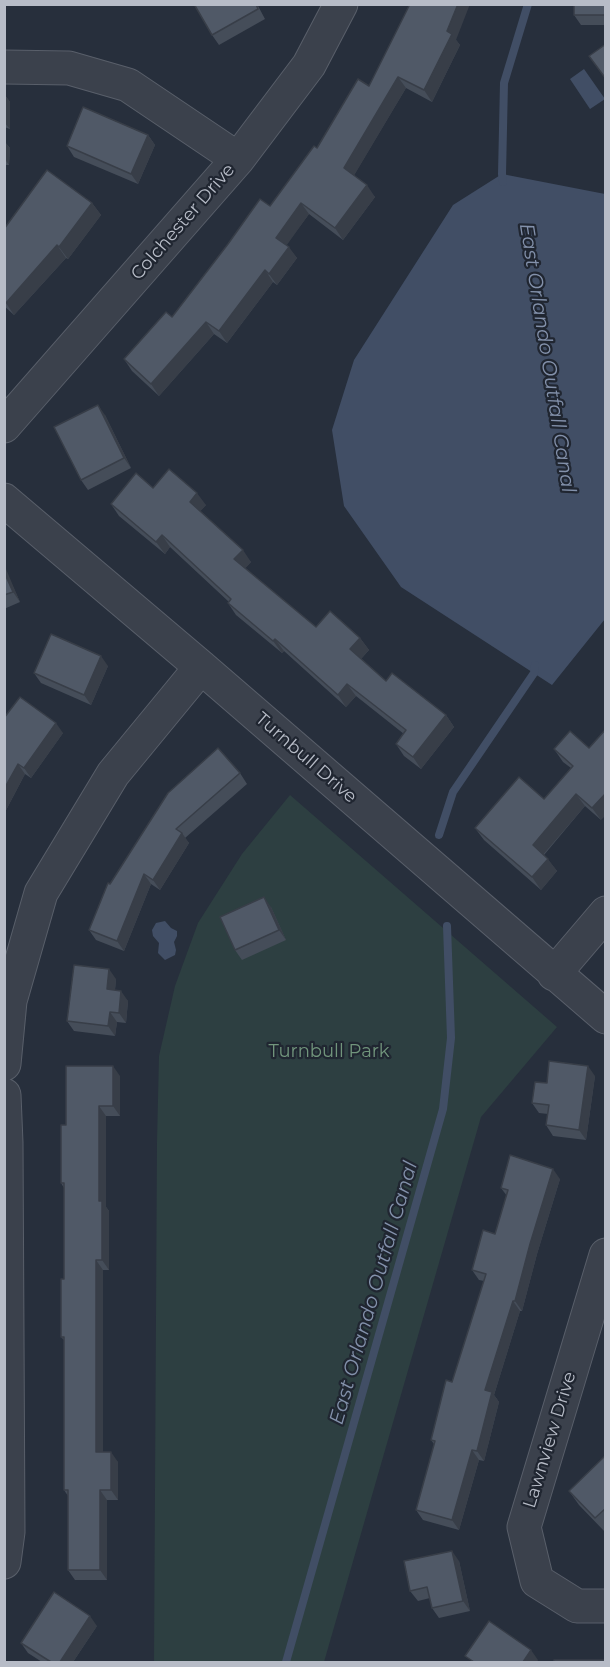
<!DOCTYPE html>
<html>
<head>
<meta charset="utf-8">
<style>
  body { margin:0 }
  #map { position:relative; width:610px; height:1667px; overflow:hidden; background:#272f3c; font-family:Montserrat,sans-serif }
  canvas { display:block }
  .frame { position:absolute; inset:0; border:6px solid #b7bcc7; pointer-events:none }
</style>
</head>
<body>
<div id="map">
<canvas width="610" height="1667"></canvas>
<div class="frame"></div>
</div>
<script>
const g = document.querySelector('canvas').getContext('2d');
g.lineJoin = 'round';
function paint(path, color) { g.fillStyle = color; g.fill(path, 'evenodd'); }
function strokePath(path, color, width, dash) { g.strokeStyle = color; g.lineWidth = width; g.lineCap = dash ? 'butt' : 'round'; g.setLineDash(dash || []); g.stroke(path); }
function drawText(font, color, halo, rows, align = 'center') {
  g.font = font + ' Montserrat,sans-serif'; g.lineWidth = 4.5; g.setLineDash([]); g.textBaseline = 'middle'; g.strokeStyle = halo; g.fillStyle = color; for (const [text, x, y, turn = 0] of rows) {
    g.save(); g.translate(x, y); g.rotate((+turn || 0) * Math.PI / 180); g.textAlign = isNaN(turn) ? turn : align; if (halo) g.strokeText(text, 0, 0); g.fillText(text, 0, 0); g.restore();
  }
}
paint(new Path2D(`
  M290 795 557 1027 481 1117 324 1662H154L157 1142 159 1056 175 986 198 923 242 854Z`), '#2d3f41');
paint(new Path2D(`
  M584 69 605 99 590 109 570 79Z
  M502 174 605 194V619L552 685 401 587 344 506 332 430 354 360 453 205Z
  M165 921 171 928 177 931V936L174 942 176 950 175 955 165 960 158 953 159 943 153 936 152 930 156 923Z`), '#414e65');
strokePath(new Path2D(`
  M503 182 502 174 504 83 528 4
  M439 835 453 792 534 673 535 665
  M286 1662 443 1109 451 1038 447 926`), '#414e65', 8);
const minor = new Path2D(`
  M4 67 69 68 128 85 238 159
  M4 426 238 159 309 65 341 4
  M4 500 201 667 606 1017
  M554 974 606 913
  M4 1064 10 1001 41 893 113 774 201 667
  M4 1095 6 1143 8 1532 4 1562
  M606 1255 524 1527 537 1581 577 1606H606`);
strokePath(minor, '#595f6a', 35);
strokePath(minor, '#3b414c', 33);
paint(new Path2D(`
  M257 4 265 19 219 45 212 35Z
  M606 4V25H581L574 15Z
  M456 40 460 45 432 102 406 88 354 175 375 197 343 240 309 214 286 245 297 258 277 285 273 282 227 343 214 334 159 396 132 371 124 359 172 317 270 206 369 86Z
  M4 94 10 102V129L4 127Z
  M148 135 155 145 138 184 74 157 67 146Z
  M4 141 10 148 9 165H4Z
  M92 203 101 215 68 259 66 258 14 315 4 306V229Z
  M105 415 131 468 88 490 81 480Z
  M153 488 206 505 200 511 251 562 245 568 316 627 360 638 369 650 361 659 386 681 446 715 454 727 421 769 404 756 396 744 404 734 356 696 346 707 284 651 282 653 236 615 228 603 229 602 170 547 165 554 119 516 111 504Z
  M4 567 20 602 4 609Z
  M108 666 91 705 41 683 34 673Z
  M4 718 63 733 31 778 25 774 4 814Z
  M570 731 601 820 585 806 544 855 557 871 541 890 484 840 475 828 544 799 571 768 563 762 554 749Z
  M240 773 247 784 185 838 189 843 160 890 151 884 124 951 96 940 89 930 110 884Z
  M271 907 286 940 242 960 235 950Z
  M116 979 115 990 128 1001 126 1023 117 1022 115 1036 74 1031 67 1021Z
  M120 1076V1116H106V1207L109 1211V1270H103V1452L118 1462V1500H107V1580H75L68 1570V1496L64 1490V1340L61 1337 64 1279V1188L61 1183 66 1125Z
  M595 1076 586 1140 553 1136 546 1125 548 1114 539 1113 532 1103 547 1083Z
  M560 1179 537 1254 522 1311H520L494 1395 499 1402 484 1461 479 1460 459 1530 423 1520 416 1510 434 1444 431 1440 452 1382 484 1281 479 1280 472 1270 495 1234 507 1196 501 1188Z
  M606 1455V1532H605L579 1505 569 1491Z
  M459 1561 470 1611 439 1618 432 1608 430 1598 418 1601 410 1591Z
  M97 1626 73 1662H42L28 1653 21 1643Z`), '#454d59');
paint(new Path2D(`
  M458 4H470L456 40 460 45 432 102 424 90Z
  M398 77 406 88 352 179 344 168Z
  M4 94 10 102V129L4 122Z
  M148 135 155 145 138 184 131 174Z
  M4 141 10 148 9 165 4 158Z
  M367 185 375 197 343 240 335 228Z
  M92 203 101 215 68 259 59 247Z
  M301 203 309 214 284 249 276 238Z
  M57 245 66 258 14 315 6 303Z
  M289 247 297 258 277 285 269 274Z
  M265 270 273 282 227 343 219 331Z
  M206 322 214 334 159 396 151 384Z
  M98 405 105 415 131 468 124 458Z
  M197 493 206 505 198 514 190 502Z
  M162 535 170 547 165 554 156 542Z
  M243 550 251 562 243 571 234 559Z
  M4 567 6 569 20 602 13 592 4 572Z
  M360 638 369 650 359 661 350 649Z
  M275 639 284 651 282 653 273 641Z
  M101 656 108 666 91 705 84 695Z
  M347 684 356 696 346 707 338 695Z
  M446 715 454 727 421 769 413 757Z
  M56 723 63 733 31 778 24 768Z
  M18 764 25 774 4 814V789Z
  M606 793V815L601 820 592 808Z
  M576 794 585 806 541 857 533 845Z
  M182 833 189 843 160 890 153 880Z
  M548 859 557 871 541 890 532 877Z
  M144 874 151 884 124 951 117 941Z
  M264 897 271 907 286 940 279 930Z
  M109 969 116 979 114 999 107 989Z
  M121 991 128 1001 126 1023 119 1013Z
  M110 1012 117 1022 115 1036 108 1026Z
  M113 1066 120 1076V1116L113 1106Z
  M588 1066 595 1076 586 1140 579 1130Z
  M99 1106 106 1116V1207L109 1211V1270L102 1260 99 1201Z
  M553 1169 560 1179 537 1254 522 1311 515 1301 530 1244Z
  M96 1260 103 1270V1462L96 1452Z
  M513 1301 520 1311 494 1395 499 1402 484 1461 477 1451 485 1390Z
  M472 1450 479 1460 459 1530 452 1520Z
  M111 1452 118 1462V1500L111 1490Z
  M100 1490 107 1500V1580L100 1570Z
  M452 1551 459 1561 470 1611 463 1601Z
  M90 1616 97 1626 73 1662H60Z
  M531 1650 538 1660 537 1662H523Z`), '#383e48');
const building = new Path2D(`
  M194 4H256L258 9 212 35Z
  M410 4H458L447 31 452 34 424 90 398 77 344 168 367 185 335 228 301 203 276 238 289 247 269 274 265 270 219 331 206 322 151 384 124 359 166 312 172 317 228 244 260 199 270 206 314 146 317 148 358 79 369 86Z
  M574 4H606V15H574Z
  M606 44V79L589 56Z
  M83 107 148 135 131 174 67 146Z
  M47 170 92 203 59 247 57 245 6 303 4 302V229Z
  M98 405 124 458 81 480 54 427Z
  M169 469 197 493 190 502 243 550 234 559 316 627 330 611 360 638 350 649 386 681 392 673 446 715 413 757 396 744 406 730 347 684 338 695 275 639 273 641 228 603 231 599 162 535 156 542 111 504 136 473 153 488Z
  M4 572 13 592 4 595Z
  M51 634 101 656 84 695 34 673Z
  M20 697 56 723 24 768 18 764 4 789V718Z
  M606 729V793L592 808 576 794 533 845 548 859 532 877 475 828 519 777 544 799 573 766 554 749 570 731 589 748Z
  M218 748 240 773 176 829 182 833 153 880 144 874 117 941 89 930 108 883 110 884 168 793Z
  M264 897 279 930 235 950 220 917Z
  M74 965 109 969 107 989 121 991 119 1013 110 1012 108 1026 67 1021Z
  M549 1061 588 1066 579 1130 546 1125 549 1105 532 1103 535 1082 547 1083Z
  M66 1066H113V1106H99V1201H102V1260H96V1452H111V1490H100V1570H68V1490H64V1337H61V1279H64V1183H61V1125H66Z
  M510 1155 553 1169 530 1244 515 1301H513L485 1390 492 1392 477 1451 472 1450 452 1520 416 1510 435 1441 431 1440 446 1380 452 1382 486 1274 472 1270 483 1230 495 1234 508 1190 501 1188Z
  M606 1455V1508L595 1518 569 1491Z
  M452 1551 463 1601 432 1608 427 1587 410 1591 404 1561Z
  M54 1592 90 1616 60 1662H51L21 1643Z
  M489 1621 531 1650 523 1662H474L465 1656Z
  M554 1660H606V1662H554Z`);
paint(building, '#505967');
strokePath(building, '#383e48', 1.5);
drawText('18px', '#b7bcc7', '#202631', [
  ["Colchester Drive",183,222,-49],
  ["Turnbull Drive",306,758,41],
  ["Lawnview Drive",550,1440,-73]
]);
drawText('18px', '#71957c', '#202631', [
  ["Turnbull Park",329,1052]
]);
drawText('italic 20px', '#8391ab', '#202631', [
  ["East Orlando Outfall Canal",547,358,81],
  ["East Orlando Outfall Canal",374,1293,-74]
]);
</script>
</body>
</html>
